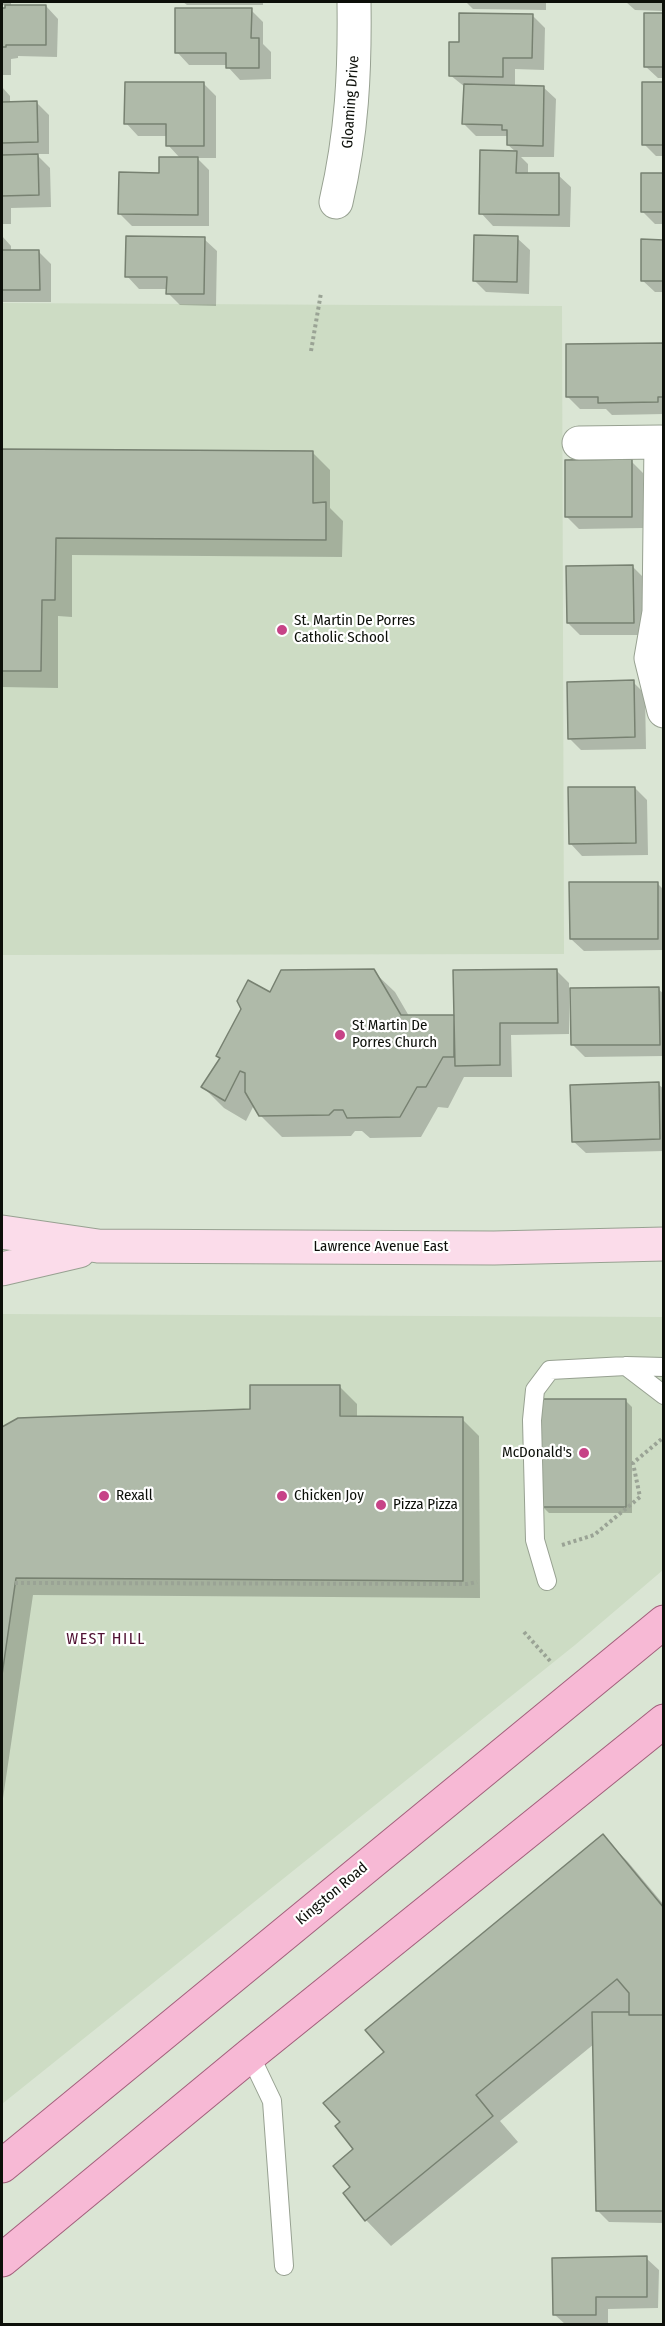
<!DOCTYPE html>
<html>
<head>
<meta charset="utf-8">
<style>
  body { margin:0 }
  #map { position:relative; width:665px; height:2326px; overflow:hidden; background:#dae5d4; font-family:"Fira Sans Condensed",sans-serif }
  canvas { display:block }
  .frame { position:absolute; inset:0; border:3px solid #0c0f09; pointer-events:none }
</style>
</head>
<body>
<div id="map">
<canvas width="665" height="2326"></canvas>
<div class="frame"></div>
</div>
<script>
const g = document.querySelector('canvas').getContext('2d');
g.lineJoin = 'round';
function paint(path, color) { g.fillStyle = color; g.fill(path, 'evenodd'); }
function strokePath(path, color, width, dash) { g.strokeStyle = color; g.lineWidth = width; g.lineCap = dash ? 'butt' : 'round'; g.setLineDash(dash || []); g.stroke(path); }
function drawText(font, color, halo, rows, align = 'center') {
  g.font = font + ' "Fira Sans Condensed",sans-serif'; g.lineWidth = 4.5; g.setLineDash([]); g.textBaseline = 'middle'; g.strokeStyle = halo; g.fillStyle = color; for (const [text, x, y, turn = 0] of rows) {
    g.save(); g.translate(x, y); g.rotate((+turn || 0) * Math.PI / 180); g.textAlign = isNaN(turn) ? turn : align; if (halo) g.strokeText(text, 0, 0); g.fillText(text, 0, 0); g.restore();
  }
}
paint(new Path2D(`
  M2 303 562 306 564 954 2 955Z
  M2 1314 663 1317V1570L575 1645 2 2104Z`), '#cddcc4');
paint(new Path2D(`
  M2 2H11V6H46L58 19 57 57 18 56V58L11 59V75H2V9L7 10V5H2Z
  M183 2H263V5H187Z
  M466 2H546V10L473 9Z
  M626 2H664V11L635 10Z
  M251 10 263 22V44L271 52V79L240 80 228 67V65H189L177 52Z
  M664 14V78H658L645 66Z
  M532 15 545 28 544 70 515 69V86L543 87 556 99 554 157H521L528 164V174L558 175 571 187 570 227 493 226 481 213 516 152 508 145V136H476L464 124 465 87 450 75 460 43Z
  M204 84 216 96V158H197L209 170V226H132L120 214 161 174 180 158 168 145V136H138L126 123Z
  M664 84V156H656L644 144Z
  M2 87 10 96V103H37L49 115V154H36L50 168 51 207 11 208V224H2Z
  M664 174V224H655L643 212Z
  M2 236 11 246V252H39L51 264V302H2Z
  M517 238 530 250 529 294 486 292 474 280Z
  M204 239 217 251 216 306 180 305 168 293V289H139L127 276Z
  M664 241V292H655L642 280Z
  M664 344V414L612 415 606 409H580L568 397Z
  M2 450 313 453 330 470V508L343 521 342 557 72 555V617L58 616V688L2 687 3 504H2Z
  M631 461 643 473 644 528 579 529 567 517Z
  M633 567 645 579V635H580L568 623Z
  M633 682 645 694 646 749 581 750 569 738Z
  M635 788 647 800 648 855 582 856 570 843Z
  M657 883 664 890V950L584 951 571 939Z
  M556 970 569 983V1034L511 1035 512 1077H464L448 1108 438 1107 421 1137 370 1138 362 1131H355L351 1136 282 1137 260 1115 254 1105 246 1121 224 1108 203 1087 221 1059 218 1056 271 994 373 971 395 992 409 1016H453Z
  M658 989 664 994V1056L585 1057 573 1045Z
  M658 1084 664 1089V1151L586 1153 573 1141Z
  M340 1387 357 1404V1418L462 1419 479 1436 480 1598 33 1595 2 1805V1429L18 1420 252 1410Z
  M626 1401 632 1407V1513H549L543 1507Z
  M603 1837 628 1862 664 1905V2223L609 2222 597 2210 594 2044 500 2121 518 2142 391 2246 366 2220 353 2187 355 2150 386 2052Z
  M646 2258 659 2270 658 2308 608 2309V2324H565L555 2315Z`), '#0003');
const building = new Path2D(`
  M5 5H46V45H6V47H2V8H5Z
  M175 8H252L251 38H259V68H226V53H175Z
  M459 13 533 14 532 58H503V77L449 76V42H459Z
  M644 13H664V67H644Z
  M125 82H204V146H166V124H124Z
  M642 82H664V145H642Z
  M464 84 544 86 543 146 507 145V130H502V125L462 124Z
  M37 101 38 142 2 143V102Z
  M480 150 517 151 516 173H559V215L479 214Z
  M38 154 39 195 2 196V155Z
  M159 157H198V215L118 214 119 172 159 173Z
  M641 173H664V212H641Z
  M474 235 518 236 517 282 473 281Z
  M126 236 205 237 204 294H166L167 277H125Z
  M641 239 664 240V281H641Z
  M2 250H39L40 290H2Z
  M664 343V397H658V402L598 403V397H566V344Z
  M2 449 313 451V503L326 502V540L56 538 55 600H42L41 671H2Z
  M632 459V517H565V460Z
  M633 565 634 623H567L566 566Z
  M634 680 635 737 568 739 567 682Z
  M568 787H635L636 843 569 844Z
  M569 882H658V939H570Z
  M374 969 401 1015H454V1057H443L426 1087H417L400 1117 347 1118 343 1110H334L329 1115 259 1116 245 1092V1073L240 1071 225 1101 201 1087 220 1058 216 1056 241 1009 237 1001 248 980 270 992 281 970Z
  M557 969 558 1023H500V1065L455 1066 453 970Z
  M659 987 660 1045H571L570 988Z
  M659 1082 660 1139 572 1142 570 1085Z
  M250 1385H340V1416L463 1417V1581L16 1578 2 1675V1427L18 1418 250 1409Z
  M541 1399H626V1507H541Z
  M603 1834 664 1908V2015H629V1993L617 1979 476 2095 493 2116 365 2221 343 2193 350 2187 333 2166 353 2149 335 2126 340 2122 323 2103 384 2052 365 2030Z
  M592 2012H629V2015H664V2211H596Z
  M647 2256V2297H596V2315H553L552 2258Z`);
paint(building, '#afbaa9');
strokePath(building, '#778171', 1.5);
const lane = new Path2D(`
  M626 1366 664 1395
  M547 1581 535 1540 532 1420 535 1390 550 1370 626 1366 664 1367
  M250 2055 272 2101 284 2266`);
const street = new Path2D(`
  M336 202C352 133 355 72 354 2
  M579 443 661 442 659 612 651 658 664 711`);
const secondary = new Path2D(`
  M2 1232 98 1246 494 1248 664 1244
  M2 1269 79 1251`);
const primary = new Path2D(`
  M2 2166 664 1622
  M2 2260 250 2055 664 1721`);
strokePath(lane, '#97a191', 20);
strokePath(street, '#97a191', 35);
strokePath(secondary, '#97a191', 35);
strokePath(primary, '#a25f7b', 35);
strokePath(new Path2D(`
  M311 351 321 293
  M562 1545 594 1535 640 1497 633 1463 664 1437
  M15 1583 467 1584 477 1582
  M524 1632 551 1662`), '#9aa395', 4, [3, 3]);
strokePath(lane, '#fff', 18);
strokePath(street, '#fff', 33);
strokePath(secondary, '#fbdcea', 33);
strokePath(primary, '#f7b9d5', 33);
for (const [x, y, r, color] of [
  [282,630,6,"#c74387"],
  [340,1035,6,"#c74387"],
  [584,1453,6,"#c74387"],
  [104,1496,6,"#c74387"],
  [282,1496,6,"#c74387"],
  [381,1505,6,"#c74387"]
]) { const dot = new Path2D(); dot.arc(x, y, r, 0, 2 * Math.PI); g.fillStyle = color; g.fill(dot); strokePath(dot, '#fff', 2); }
drawText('15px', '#0c0f09', '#fff', [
  ["Gloaming Drive",351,102,-86],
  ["Lawrence Avenue East",381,1247],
  ["Kingston Road",332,1894,-40]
]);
drawText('15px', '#0c0f09', '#fff', [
  ["St. Martin De Porres",294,621],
  ["Catholic School",294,638],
  ["St Martin De",352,1026],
  ["Porres Church",352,1043],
  ["McDonald's",572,1453,"right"],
  ["Rexall",116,1496],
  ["Chicken Joy",294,1496],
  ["Pizza Pizza",393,1505]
], 'left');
g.letterSpacing = '1.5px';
drawText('16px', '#501032', '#fff', [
  ["WEST HILL",106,1640]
]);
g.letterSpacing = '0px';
</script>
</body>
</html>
